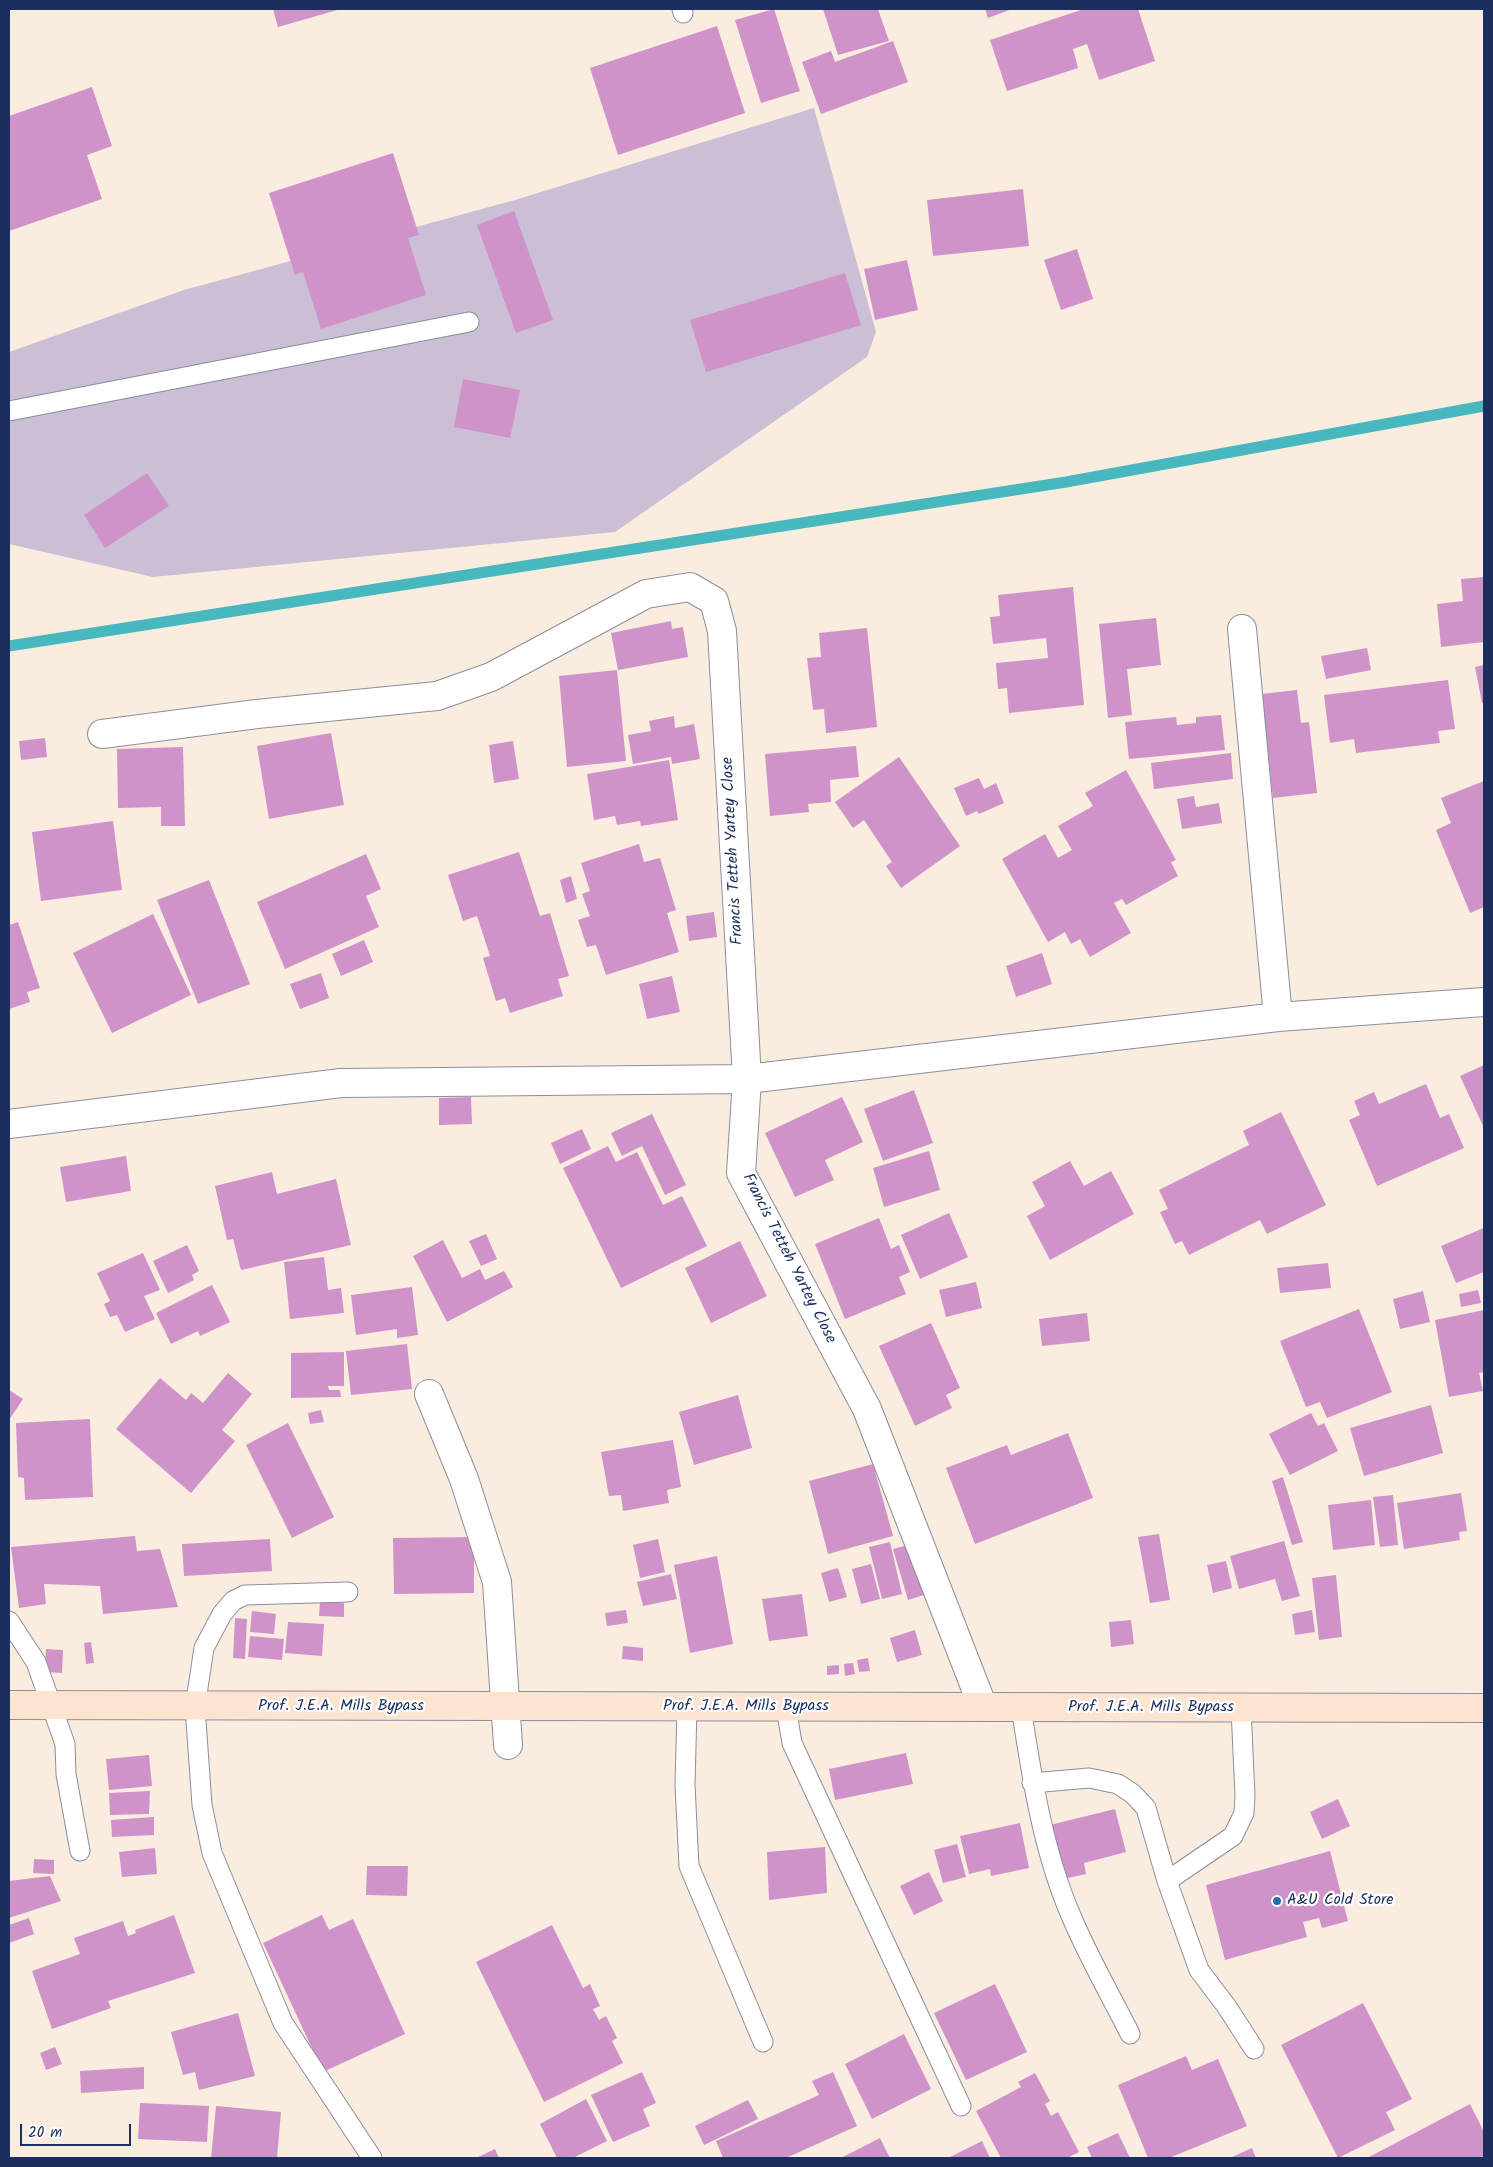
<!DOCTYPE html>
<html>
<head>
<meta charset="utf-8">
<style>
  body { margin:0 }
  #map { position:relative; width:1493px; height:2167px; overflow:hidden; background:#faeddf; font-family:Kalam,sans-serif }
  canvas { display:block }
  .frame { position:absolute; inset:0; border:10px solid #1b2f5e; pointer-events:none }
  .scale { position:absolute; left:20px; top:2124px; width:111px; height:22px; box-sizing:border-box; border:2px solid #1b2f5e; border-top:0; padding-left:6px; font-size:15px; line-height:18px; white-space:nowrap; color:#1b2f5e; -webkit-text-stroke:4px #fff; paint-order:stroke }
</style>
</head>
<body>
<div id="map">
<canvas width="1493" height="2167"></canvas>
<div class="frame"></div>
<div class="scale">20 m</div>
</div>
<script>
const g = document.querySelector('canvas').getContext('2d');
g.lineJoin = 'round';
function paint(path, color) { g.fillStyle = color; g.fill(path, 'evenodd'); }
function strokePath(path, color, width, dash) { g.strokeStyle = color; g.lineWidth = width; g.lineCap = dash ? 'butt' : 'round'; g.setLineDash(dash || []); g.stroke(path); }
function drawText(font, color, halo, rows, align = 'center') {
  g.font = font + ' Kalam,sans-serif'; g.lineWidth = 4.5; g.setLineDash([]); g.textBaseline = 'middle'; g.strokeStyle = halo; g.fillStyle = color; for (const [text, x, y, turn = 0] of rows) {
    g.save(); g.translate(x, y); g.rotate((+turn || 0) * Math.PI / 180); g.textAlign = isNaN(turn) ? turn : align; if (halo) g.strokeText(text, 0, 0); g.fillText(text, 0, 0); g.restore();
  }
}
paint(new Path2D(`
  M814 108 876 332 867 357 615 532 153 577 9 544V352L184 290 515 200Z`), '#cbbfd5');
strokePath(new Path2D(`
  M9 646 1066 482 1484 406`), '#48b8bf', 11);
paint(new Path2D(`
  M273 9H341L278 27Z
  M774 9 800 91 761 103 735 20Z
  M823 9H878L889 41 838 55Z
  M985 9H1012L988 18Z
  M1084 9H1138L1155 61 1099 80 1087 44 1073 49 1078 68 1007 91 990 40Z
  M717 26 745 113 618 155 590 68Z
  M893 41 908 82 821 114 802 62 831 51 835 62Z
  M92 87 112 146 87 155 102 199 9 231V116Z
  M393 153 419 235 408 238 426 295 321 329 303 272 295 275 269 193Z
  M1023 189 1029 246 933 256 927 200Z
  M514 211 553 320 516 333 477 225Z
  M1077 249 1093 299 1061 310 1044 260Z
  M907 260 918 310 875 320 864 269Z
  M845 273 861 325 706 372 690 320Z
  M463 379 520 390 510 438 454 427Z
  M147 473 169 506 105 548 84 515Z
  M1484 577V642L1441 647 1437 604 1463 601 1461 579Z
  M1073 587 1084 705 1009 713 1007 688 998 689 996 663 1048 658 1046 638 993 644 990 617 1000 616 998 595Z
  M1156 618 1161 665 1127 669 1132 715 1108 718 1099 624Z
  M671 621 672 629 683 627 688 657 618 670 611 633Z
  M867 628 877 727 826 733 824 709 813 710 807 658 821 657 819 633Z
  M1367 648 1371 670 1326 679 1321 656Z
  M1484 665V703H1482L1475 667Z
  M617 670 626 761 567 767 559 676Z
  M1448 680 1455 729 1438 731 1440 743 1356 753 1354 739 1330 743 1324 695Z
  M1297 690 1301 723 1309 722 1317 793 1273 798 1261 694Z
  M1221 715 1225 750 1129 759 1125 722 1176 717 1177 725 1196 723V717Z
  M674 716 675 728 694 724 700 759 672 764 671 757 633 764 628 735 651 731 649 721Z
  M331 733 344 805 269 819 257 746Z
  M45 738 47 757 21 760 19 741Z
  M513 741 519 779 494 783 489 745Z
  M856 746 859 777 830 780 831 802 808 804 809 812 770 816 765 754Z
  M183 747 185 826H161V807L118 808 117 749Z
  M1231 753 1233 779 1154 789 1151 763Z
  M899 757 960 846 901 888 886 866 892 862 864 820 853 828 835 802Z
  M669 760 678 820 641 826 640 821 617 825 615 816 594 820 587 774Z
  M1126 770 1176 860 1171 862 1178 876 1126 905 1122 899 1114 903 1131 933 1090 957 1080 939 1071 944 1065 932 1048 942 1002 859 1045 834 1058 858 1072 850 1058 826 1093 806 1085 793Z
  M979 778 984 789 996 783 1004 803 979 814 977 811 966 816 954 788Z
  M1484 781V907L1470 913 1436 830 1451 823 1441 798Z
  M1194 796 1196 807 1219 803 1222 823 1182 829 1177 799Z
  M113 821 122 890 41 901 32 832Z
  M639 844 644 862 660 858 676 910 667 913 679 952 606 975 596 945 587 947 578 920 590 916 582 894 590 891 581 863Z
  M519 852 540 916 550 913 569 976 558 979 563 996 510 1013 505 998 496 1001 483 958 490 956 477 916 463 921 448 875Z
  M366 854 381 889 366 896 379 927 285 969 257 902Z
  M571 876 577 899 566 903 560 880Z
  M209 880 250 984 198 1004 157 900Z
  M714 912 717 937 689 941 686 916Z
  M153 914 191 995 112 1033 73 953Z
  M18 922 40 988 27 992 30 1002 9 1009V925Z
  M364 940 373 962 341 976 332 954Z
  M1042 953 1052 984 1016 997 1006 966Z
  M321 973 329 998 300 1009 290 984Z
  M672 976 680 1012 647 1019 639 984Z
  M1484 1065V1128L1460 1076Z
  M1426 1084 1440 1118 1449 1114 1464 1148 1377 1186 1349 1120 1360 1115 1354 1101 1374 1092 1379 1104Z
  M914 1090 933 1143 883 1161 864 1109Z
  M471 1097 472 1124 439 1125V1098Z
  M842 1097 863 1142 825 1160 834 1180 795 1197 765 1133Z
  M1281 1112 1326 1205 1267 1234 1260 1220 1189 1255 1182 1241 1175 1244 1160 1212 1168 1209 1159 1190 1249 1145 1243 1131Z
  M652 1114 686 1185 665 1195 642 1146 622 1156 611 1133Z
  M582 1129 591 1149 560 1164 551 1143Z
  M608 1146 616 1162 637 1152 663 1205 682 1196 707 1246 621 1288 563 1168Z
  M929 1151 940 1190 884 1207 873 1168Z
  M126 1156 131 1191 66 1202 60 1167Z
  M1070 1161 1084 1186 1111 1171 1134 1214 1050 1260 1027 1216 1045 1206 1032 1182Z
  M272 1172 277 1194 336 1179 351 1245 241 1270 233 1239 227 1240 215 1186Z
  M949 1213 968 1257 920 1279 901 1235Z
  M879 1218 891 1249 899 1245 910 1272 899 1277 906 1294 845 1319 815 1244Z
  M1484 1228V1272L1456 1283 1441 1246Z
  M486 1234 497 1259 481 1266 469 1241Z
  M443 1240 462 1278 480 1269 485 1280 504 1271 513 1287 447 1322 413 1256Z
  M740 1241 767 1296 711 1323 685 1268Z
  M187 1245 199 1271 192 1275 194 1280 168 1293 153 1261Z
  M143 1253 160 1290 144 1296 155 1319 125 1332 117 1315 110 1317 104 1304 110 1301 97 1273Z
  M324 1257 328 1290 341 1288 344 1313 290 1319 284 1262Z
  M1328 1263 1331 1288 1280 1293 1277 1268Z
  M976 1282 982 1308 946 1317 939 1290Z
  M212 1285 230 1322 200 1336 198 1331 171 1344 156 1313Z
  M412 1287 418 1335 397 1338V1329L356 1335 351 1295Z
  M1478 1290 1481 1303 1461 1307 1459 1294Z
  M1423 1291 1430 1322 1400 1329 1393 1299Z
  M1359 1309 1392 1392 1327 1418 1320 1402 1306 1407 1280 1341Z
  M1484 1310V1372L1479 1373 1483 1391 1449 1397 1435 1320Z
  M1087 1313 1090 1341 1042 1346 1039 1319Z
  M931 1323 960 1388 946 1395 952 1408 915 1426 879 1346Z
  M407 1344 412 1389 351 1395 346 1351Z
  M344 1352V1386H328L329 1390H340L341 1397 291 1398V1353Z
  M228 1373 252 1394 222 1430 235 1441 191 1493 116 1429 160 1378 186 1400 191 1393 203 1403Z
  M9 1390 23 1399 9 1420Z
  M738 1395 752 1448 694 1465 679 1412Z
  M1431 1405 1443 1453 1364 1476 1350 1428Z
  M321 1410 324 1422 310 1424 308 1413Z
  M1311 1413 1318 1426 1324 1423 1338 1451 1290 1475 1269 1434Z
  M90 1419 93 1497 25 1500 24 1478 18 1477 16 1423Z
  M288 1423 334 1517 292 1538 246 1445Z
  M1068 1433 1093 1498 975 1544 946 1468 1007 1445 1011 1455Z
  M673 1440 681 1487 667 1490 669 1503 623 1511 621 1495 609 1496 601 1452Z
  M873 1464 893 1536 828 1554 809 1481Z
  M1283 1477 1303 1542 1292 1545 1272 1481Z
  M1461 1493 1467 1531 1459 1532 1460 1540 1404 1549 1397 1503Z
  M1393 1495 1398 1545 1380 1547 1373 1497Z
  M1371 1500 1375 1545 1333 1550 1328 1505Z
  M1159 1534 1170 1600 1150 1603 1138 1537Z
  M135 1536 137 1551 160 1549 178 1607 103 1614 100 1586 44 1584 46 1604 19 1608 11 1547Z
  M474 1537V1593L394 1594 393 1538Z
  M270 1539 272 1571 184 1576 182 1544Z
  M658 1539 665 1572 640 1578 633 1545Z
  M1284 1541 1300 1596 1282 1601 1275 1579 1239 1589 1230 1556Z
  M890 1542 902 1594 882 1599 869 1547Z
  M915 1543 930 1593 908 1600 893 1549Z
  M717 1556 733 1644 690 1653 674 1565Z
  M1226 1561 1232 1588 1213 1593 1207 1565Z
  M871 1564 880 1599 861 1604 852 1569Z
  M838 1568 847 1597 829 1602 821 1573Z
  M671 1574 677 1599 643 1606 637 1582Z
  M1336 1575 1342 1637 1319 1640 1312 1578Z
  M802 1594 808 1636 769 1641 762 1599Z
  M320 1602 344 1603V1617L319 1616Z
  M626 1610 628 1623 607 1626 605 1613Z
  M1312 1610 1315 1632 1295 1635 1292 1614Z
  M252 1611 276 1614 274 1634 250 1632Z
  M235 1618 247 1619 245 1659 233 1658Z
  M1131 1620 1134 1644 1111 1647 1109 1622Z
  M288 1622 324 1624 322 1656 285 1653Z
  M915 1630 922 1655 897 1662 890 1638Z
  M250 1636 284 1639 282 1660 248 1657Z
  M91 1642 94 1663 86 1664 84 1643Z
  M623 1646 643 1648V1661L622 1659Z
  M46 1649 63 1650 62 1673 45 1672Z
  M868 1658 870 1671 859 1672 857 1660Z
  M853 1663 855 1674 845 1676 844 1664Z
  M839 1665V1674L827 1675V1666Z
  M906 1753 913 1784 835 1800 829 1769Z
  M149 1755 152 1786 109 1790 106 1759Z
  M150 1791 149 1814 110 1815 109 1793Z
  M1338 1799 1350 1826 1322 1839 1310 1812Z
  M1115 1809 1126 1852 1084 1863 1086 1874 1063 1879 1050 1825Z
  M154 1817V1835L112 1837 111 1820Z
  M1020 1823 1029 1868 991 1876 990 1869 969 1874 960 1836Z
  M957 1844 966 1877 943 1883 934 1850Z
  M825 1847 827 1893 769 1900 767 1852Z
  M155 1848 157 1874 122 1877 119 1852Z
  M1330 1851 1348 1921 1322 1928 1319 1918 1303 1922 1307 1937 1225 1960 1206 1885Z
  M34 1859 54 1860V1874L33 1873Z
  M367 1866H408L407 1896 366 1895Z
  M929 1872 943 1901 914 1915 900 1886Z
  M50 1876 61 1901 9 1918V1881Z
  M174 1915 195 1973 108 2001 111 2008 52 2029 32 1971 80 1954 74 1938 123 1921 128 1936 136 1933 135 1930Z
  M322 1915 329 1930 353 1919 405 2034 323 2072 263 1943Z
  M29 1918 34 1934 9 1943V1925Z
  M552 1925 583 1988 590 1984 600 2006 593 2009 599 2020 606 2016 617 2038 612 2041 623 2063 544 2102 476 1962Z
  M995 1984 1027 2052 966 2080 934 2013Z
  M1363 2003 1412 2099 1386 2112 1395 2130 1338 2158 1281 2045Z
  M238 2013 255 2076 199 2090 195 2072 183 2075 171 2032Z
  M904 2034 931 2089 872 2119 845 2064Z
  M55 2047 62 2064 46 2070 40 2053Z
  M1186 2056 1192 2070 1218 2059 1247 2126 1169 2158H1148L1118 2085Z
  M144 2067V2089L81 2093 80 2071Z
  M642 2072 656 2103 643 2109 650 2126 613 2142 591 2095Z
  M833 2072 857 2126 786 2158H723L716 2141 819 2095 812 2081Z
  M1035 2073 1050 2101 1045 2104 1051 2116 1058 2112 1079 2152 1067 2158H1001L976 2111 1021 2087 1018 2082Z
  M586 2099 607 2141 573 2158H557L540 2124Z
  M748 2100 758 2119 704 2145 695 2126Z
  M140 2103 209 2106 207 2142 138 2139Z
  M1470 2104 1484 2132V2158H1367Z
  M216 2106 281 2112 277 2158H211Z
  M1118 2133 1130 2158H1092L1087 2147Z
  M880 2138 890 2158H841Z
  M982 2141 990 2158H948Z
  M1252 2148 1256 2158H1230Z
  M495 2149 499 2158H476Z`), '#cf93ca');
const lane = new Path2D(`
  M682 9 683 13
  M9 411 469 322
  M348 1592 245 1595 233 1601 222 1614 204 1648 195 1707 202 1805 212 1853 283 2023 372 2158
  M9 1621 36 1662 65 1744 66 1774 80 1851
  M687 1707 685 1785 689 1866 763 2042
  M786 1707 792 1743 961 2106
  M1021 1707C1032 1778 1043 1852 1072 1918 1089 1958 1111 1996 1130 2034
  M1032 1783 1089 1778 1118 1784 1133 1794 1146 1808 1167 1881 1199 1970 1227 2007 1254 2049
  M1167 1881 1233 1836 1244 1813 1245 1796 1241 1708`);
const street = new Path2D(`
  M1242 629 1278 1017
  M102 734 257 714 437 696 491 677 646 594 690 587 714 601 722 631 747 1079 741 1173 867 1409 983 1707
  M9 1124 341 1083 747 1079 1278 1017 1484 1002
  M429 1394 464 1479 497 1582 508 1745`);
const secondary = new Path2D(`
  M9 1705 1484 1708`);
strokePath(lane, '#8a8e9e', 21);
strokePath(street, '#8a8e9e', 30);
strokePath(secondary, '#8a8e9e', 30);
strokePath(lane, '#fff', 19);
strokePath(street, '#fff', 28);
strokePath(secondary, '#fde4d0', 28);
for (const [x, y, r, color] of [
  [1277,1901,5,"#1f6fb2"]
]) { const dot = new Path2D(); dot.arc(x, y, r, 0, 2 * Math.PI); g.fillStyle = color; g.fill(dot); strokePath(dot, '#fff', 2); }
drawText('16px', '#1b2f5e', '#fff', [
  ["Francis Tetteh Yartey Close",734,851,-93],
  ["Francis Tetteh Yartey Close",788,1259,63],
  ["Prof. J.E.A. Mills Bypass",341,1707],
  ["Prof. J.E.A. Mills Bypass",746,1707],
  ["Prof. J.E.A. Mills Bypass",1151,1708]
]);
drawText('16px', '#1b2f5e', '#fff', [
  ["A&U Cold Store",1287,1901]
], 'left');
</script>
</body>
</html>
